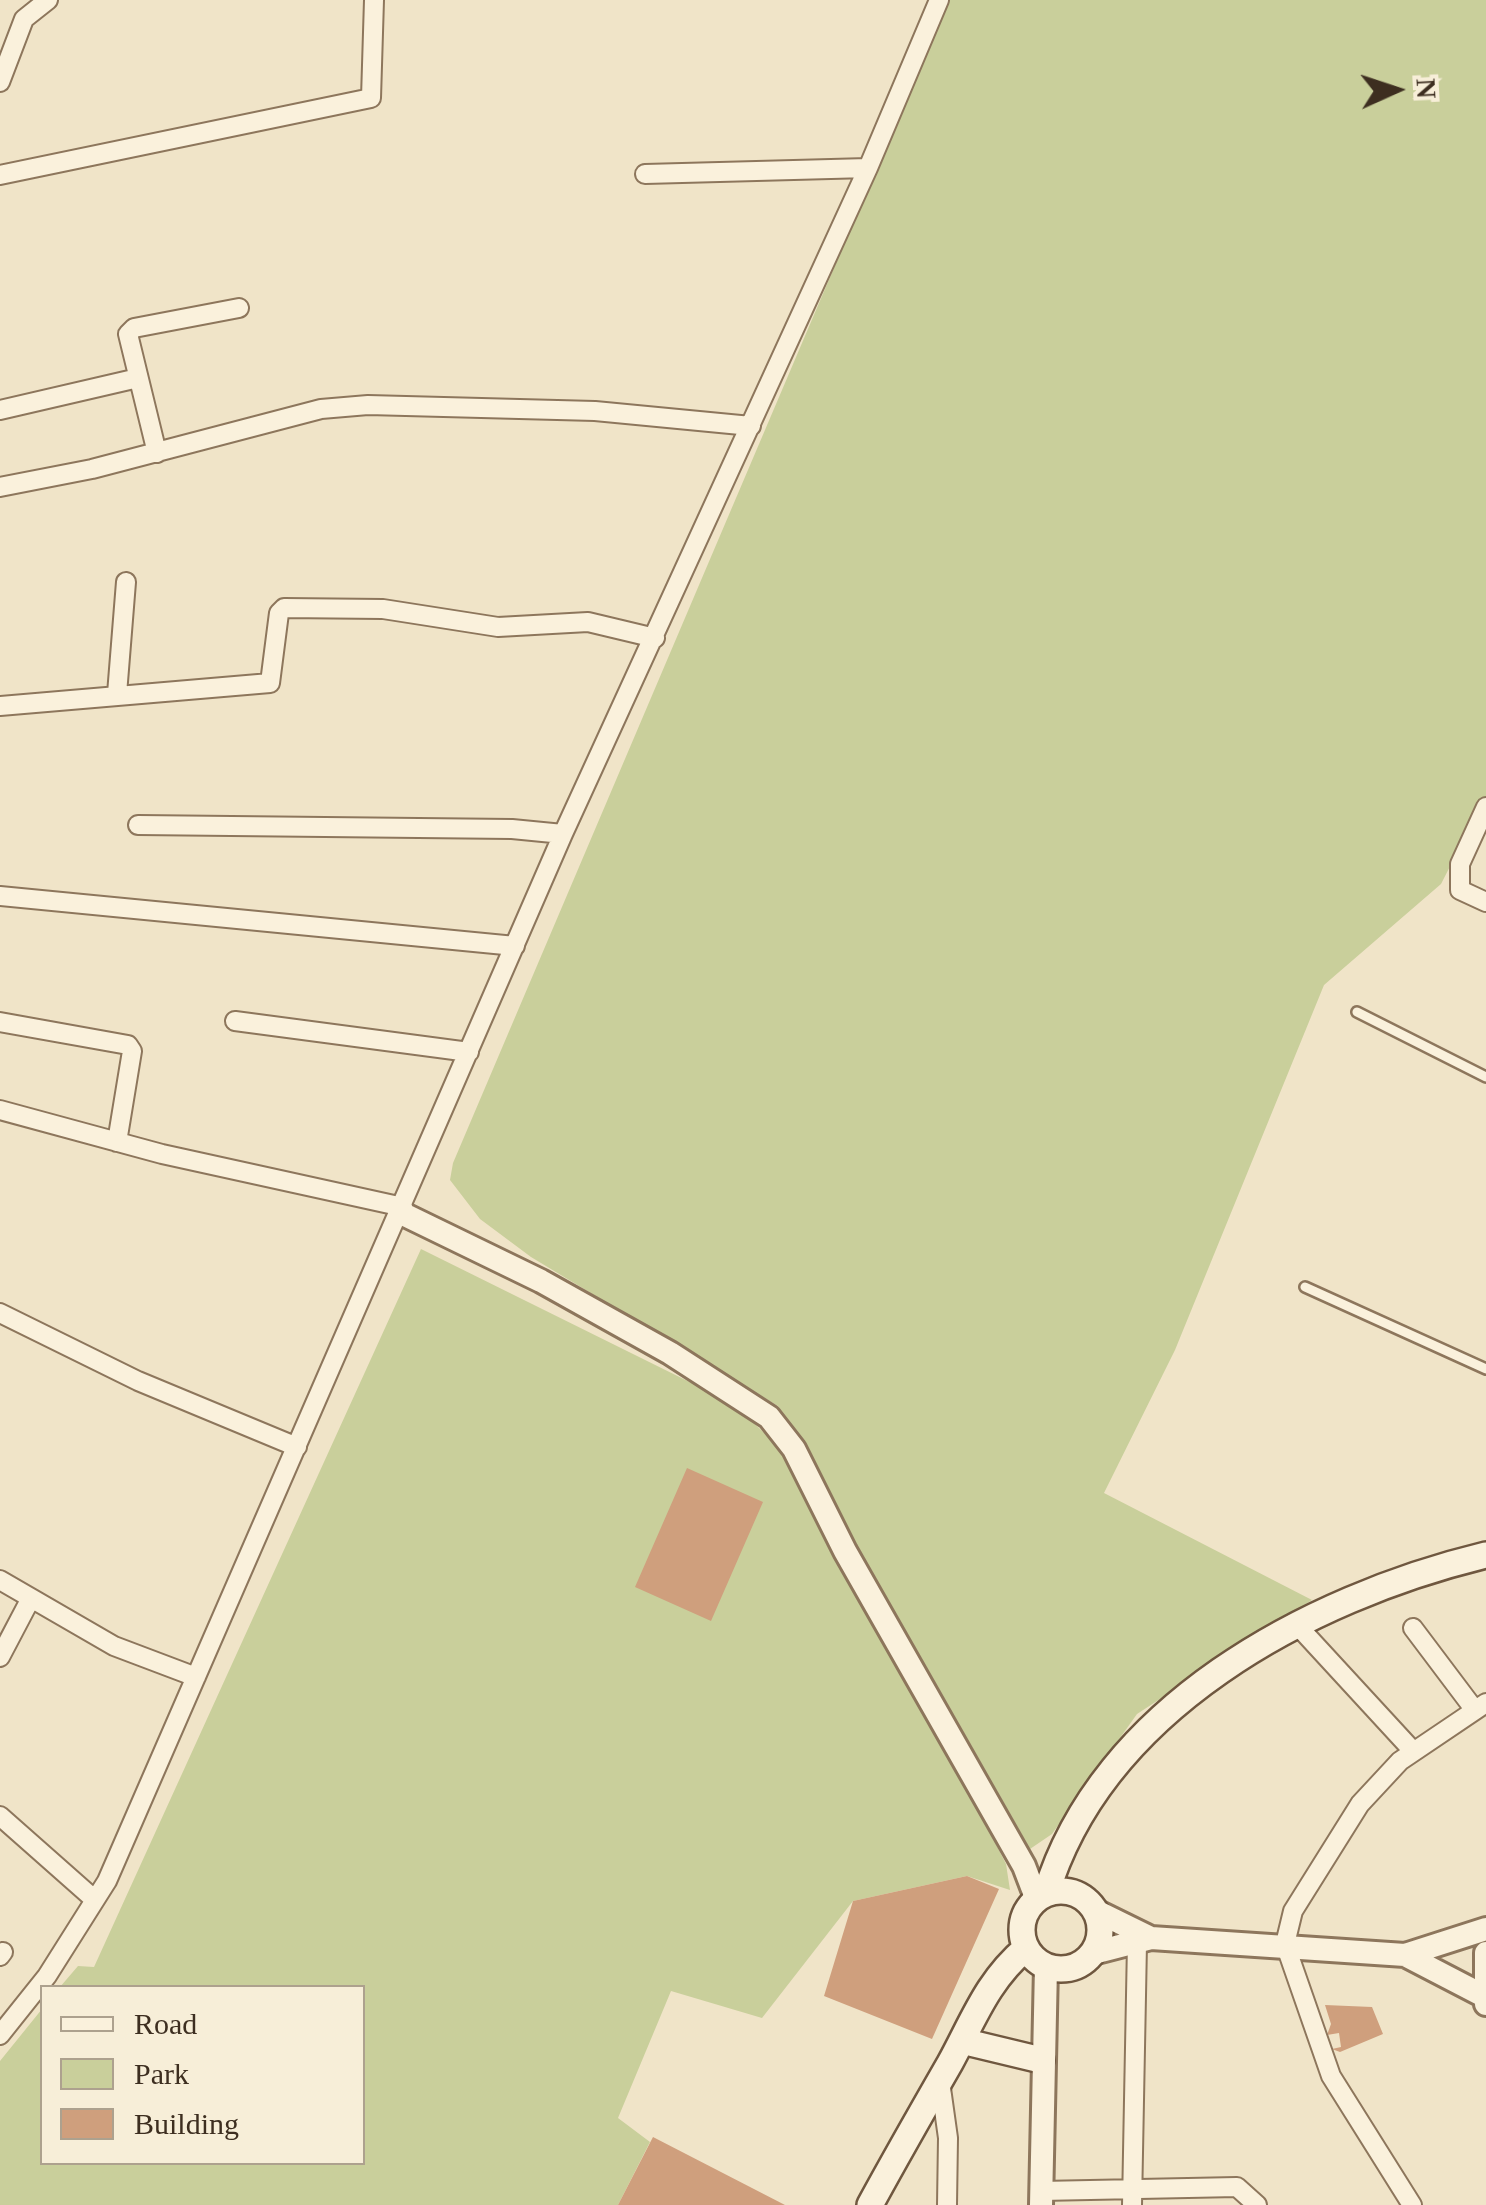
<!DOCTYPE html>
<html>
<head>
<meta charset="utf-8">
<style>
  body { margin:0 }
  #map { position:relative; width:1486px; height:2205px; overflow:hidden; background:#f0e4c8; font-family:Georgia,serif }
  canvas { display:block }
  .legend { position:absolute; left:40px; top:1985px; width:325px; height:180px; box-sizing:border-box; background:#f7eed8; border:2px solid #ada18e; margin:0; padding:12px 18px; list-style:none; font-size:30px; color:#3d2e20 }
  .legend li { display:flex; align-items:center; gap:20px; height:50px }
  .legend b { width:50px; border:2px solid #ada18e }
  .north { position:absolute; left:1346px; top:40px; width:100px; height:100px; -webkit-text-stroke:8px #f7eed8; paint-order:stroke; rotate:87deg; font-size:28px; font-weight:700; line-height:40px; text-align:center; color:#3d2e20 }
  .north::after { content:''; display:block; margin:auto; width:35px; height:45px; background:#3d2e20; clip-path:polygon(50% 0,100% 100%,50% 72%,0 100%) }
</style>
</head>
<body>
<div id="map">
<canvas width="1486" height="2205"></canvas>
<ul class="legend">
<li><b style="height:12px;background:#faf1dc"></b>Road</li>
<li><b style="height:28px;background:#c9cf9b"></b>Park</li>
<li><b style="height:28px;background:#cf9f7d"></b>Building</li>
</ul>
<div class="north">N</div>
</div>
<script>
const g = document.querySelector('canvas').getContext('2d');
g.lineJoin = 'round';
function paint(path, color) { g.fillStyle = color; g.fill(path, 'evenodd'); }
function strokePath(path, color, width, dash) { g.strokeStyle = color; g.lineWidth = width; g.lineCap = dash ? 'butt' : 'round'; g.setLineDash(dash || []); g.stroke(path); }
paint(new Path2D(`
  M948 0H1486V796L1441 884 1324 985 1175 1350 1104 1493 1312 1600 1137 1714 1052 1834 1030 1849 778 1406 531 1257 480 1219 450 1180 453 1163Z
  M421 1249 734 1404 780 1448 950 1753 1006 1864 1010 1890 967 1876 853 1901 762 2018 671 1991 618 2118 650 2142 618 2205H0V2061L42 2009V2162H362V1988L60 1987 78 1966 94 1967Z`), '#c9cf9b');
paint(new Path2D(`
  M687 1468 763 1502 711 1621 635 1587Z
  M967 1876 999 1889 932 2039 824 1996 853 1901Z
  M1325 2005 1372 2007 1383 2034 1340 2052 1332 2049 1341 2047 1339 2033 1327 2035 1331 2024Z
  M653 2137 785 2205H618Z`), '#cf9f7d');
const service = new Path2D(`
  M1357 1012 1486 1077
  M1305 1287 1486 1369`);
const minor = new Path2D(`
  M0 82 24 19 48 0
  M645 174 868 168
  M0 175 371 98 374 0
  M0 410 138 378
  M157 453 128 334 134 328 239 308
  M0 487 92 469 321 409 368 405 595 411 751 426
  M117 694 126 582
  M0 706 270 683 279 613 284 608 383 609 498 627 588 622 655 638
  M1486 807 1460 864V890L1486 902
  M138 825 512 829 563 834
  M0 896 515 946
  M235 1021 469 1052
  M0 1022 128 1045 132 1051 117 1142
  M0 1110 162 1154 403 1207
  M0 1313 138 1381 297 1447
  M0 1580 114 1646 196 1677
  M1297 1625 1413 1751
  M1413 1628 1474 1709
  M0 1657 31 1598
  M0 1816 95 1900
  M0 1956 3 1952
  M0 2035 47 1976 107 1881 563 834 868 168 939 0
  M940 2081 948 2138 947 2205
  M1041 2191 1237 2187 1257 2205
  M1132 2205 1137 1943
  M1412 2205 1331 2076 1285 1944 1293 1911 1360 1804 1400 1761 1486 1703`);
const tertiary = new Path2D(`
  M401 1213 541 1281 670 1353 769 1417 794 1449 845 1551 1024 1866 1037 1900
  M1094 1910 1151 1938 1405 1955 1484 1996
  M1093 1953 1151 1938
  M1486 1953V2004
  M1405 1955 1486 1929
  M1041 2205 1046 1966`);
const secondary = new Path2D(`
  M1022 1930a39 39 0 1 1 78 0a39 39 0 1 1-78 0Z
  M1046 1894C1102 1708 1308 1598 1486 1555
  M962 2041 1041 2060
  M870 2205C896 2157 923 2110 950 2063 974 2019 987 1981 1026 1948`);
strokePath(service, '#8d765c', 14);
strokePath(minor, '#8d765c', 22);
strokePath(tertiary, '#8d765c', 28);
strokePath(secondary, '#6f573f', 30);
strokePath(service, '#faf1dc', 9);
strokePath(minor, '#faf1dc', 18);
strokePath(tertiary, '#faf1dc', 22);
strokePath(secondary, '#faf1dc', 25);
</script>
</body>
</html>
